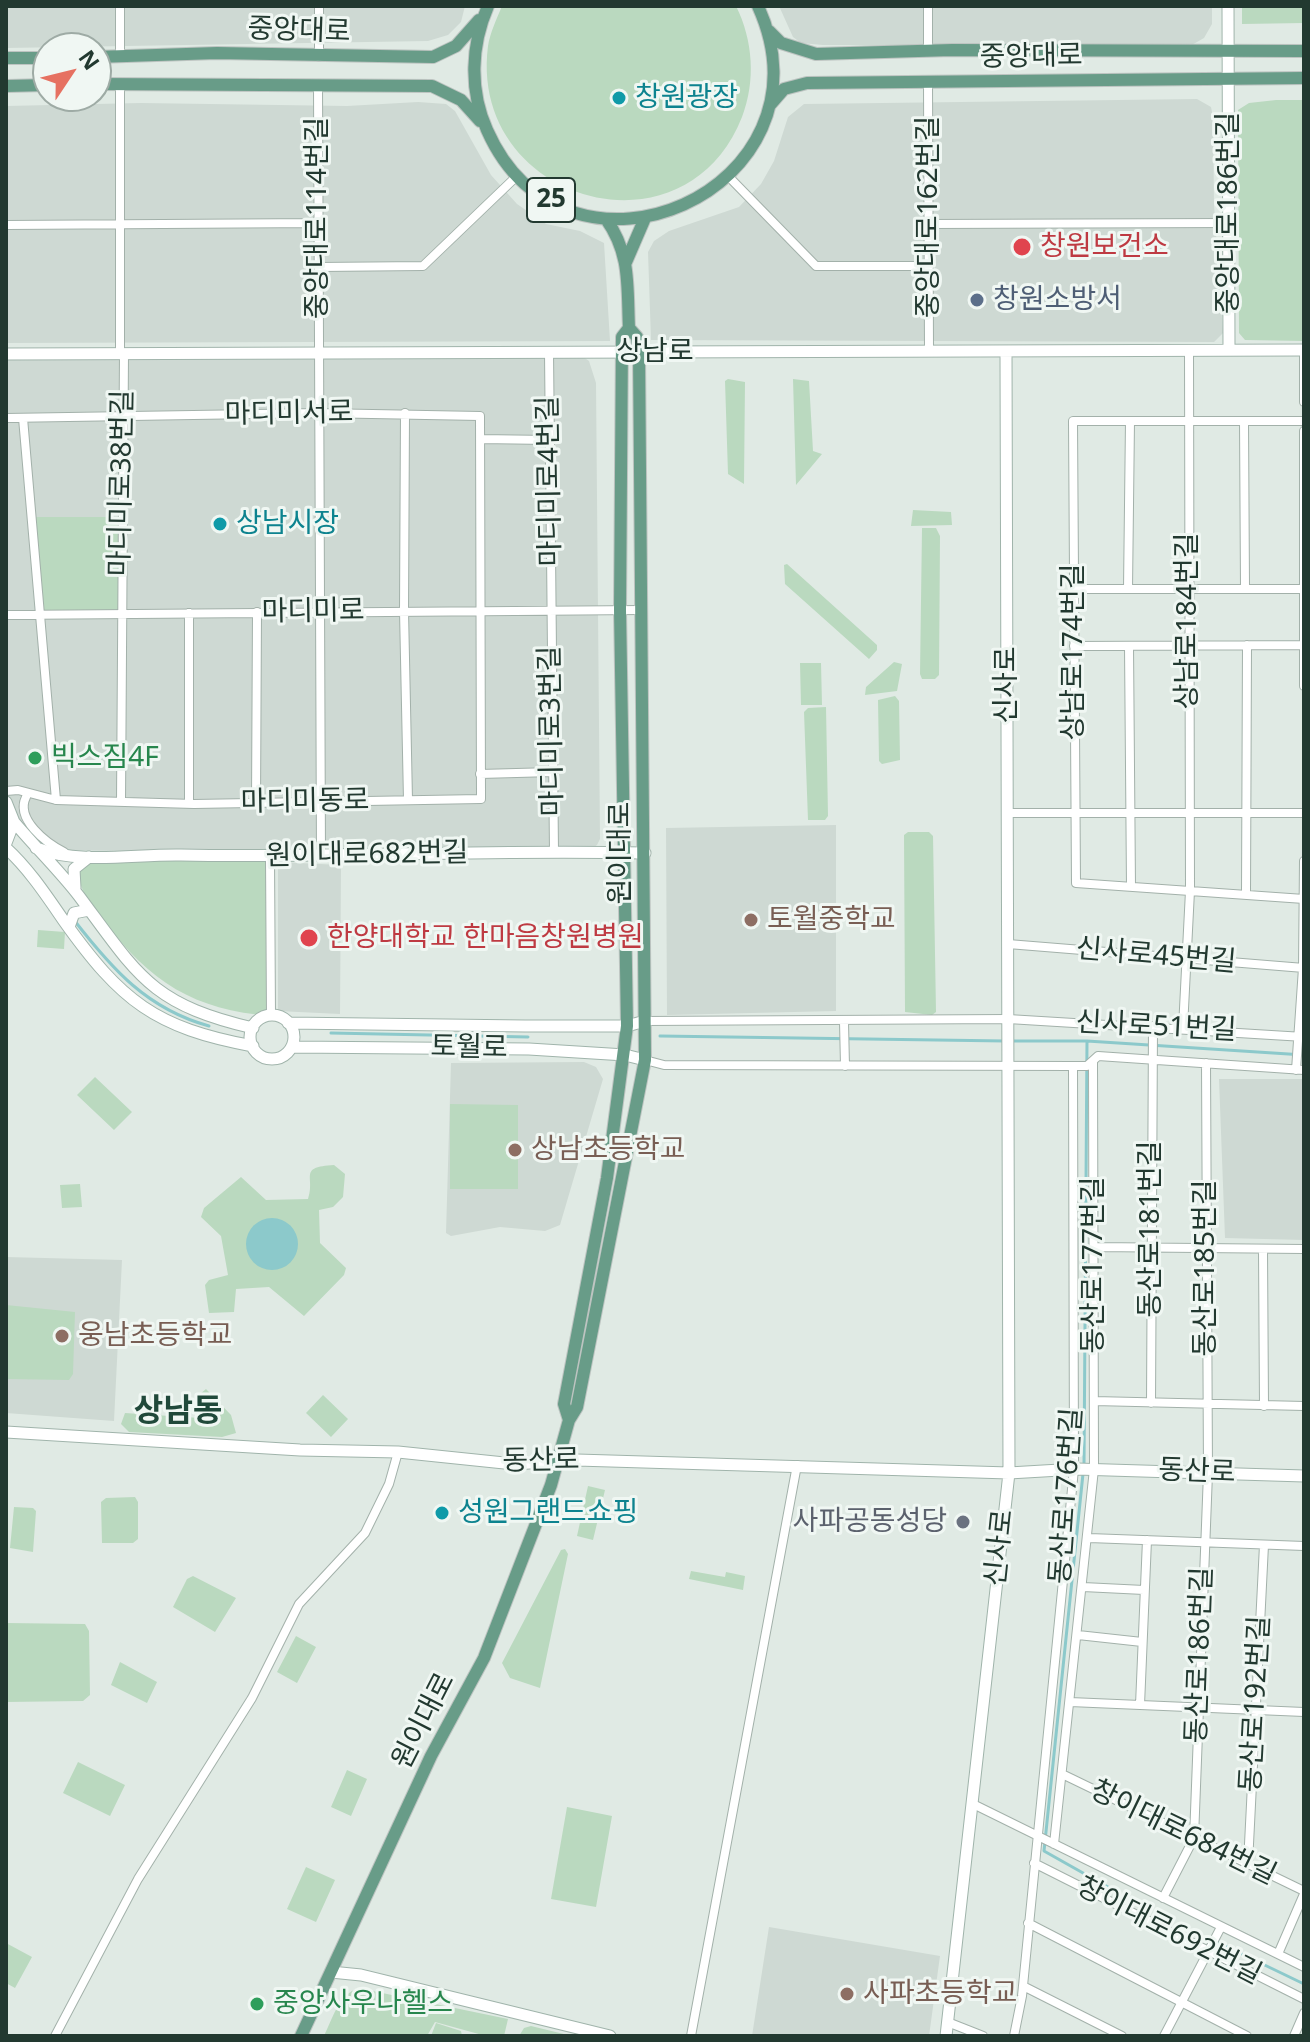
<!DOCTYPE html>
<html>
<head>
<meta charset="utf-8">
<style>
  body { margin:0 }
  #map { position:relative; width:1310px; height:2042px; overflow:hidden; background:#e0eae4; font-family:"Noto Sans",sans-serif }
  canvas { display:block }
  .frame { position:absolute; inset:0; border:8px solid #223930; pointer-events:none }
  .north { position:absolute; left:32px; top:32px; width:80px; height:80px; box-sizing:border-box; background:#f0f7f3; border:2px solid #9eaba5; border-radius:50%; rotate:55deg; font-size:22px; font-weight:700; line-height:32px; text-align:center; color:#223930 }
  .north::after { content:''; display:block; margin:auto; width:28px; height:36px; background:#e67161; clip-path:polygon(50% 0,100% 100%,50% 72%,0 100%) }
</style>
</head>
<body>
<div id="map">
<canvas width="1310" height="2042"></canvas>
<div class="frame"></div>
<div class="north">N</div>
</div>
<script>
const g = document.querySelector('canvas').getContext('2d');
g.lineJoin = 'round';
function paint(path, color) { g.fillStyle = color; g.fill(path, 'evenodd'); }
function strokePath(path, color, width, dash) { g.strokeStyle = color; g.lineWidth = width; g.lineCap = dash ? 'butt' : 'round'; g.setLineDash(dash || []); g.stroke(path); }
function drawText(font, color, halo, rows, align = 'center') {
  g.font = font + ' "Noto Sans","Noto Sans KR",sans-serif'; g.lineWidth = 6; g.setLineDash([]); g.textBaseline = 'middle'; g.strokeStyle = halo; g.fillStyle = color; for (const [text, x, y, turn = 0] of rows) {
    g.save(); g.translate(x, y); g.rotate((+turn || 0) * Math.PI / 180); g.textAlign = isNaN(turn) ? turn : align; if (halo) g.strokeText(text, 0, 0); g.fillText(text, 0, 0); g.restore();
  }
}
paint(new Path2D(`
  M6 6H465L461 22 448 35 428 41 6 48Z
  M779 6H1212V24L1204 38 1190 46 823 45 801 43 793 37Z
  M1197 99 1211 107 1213 117 1214 205 1223 333 1214 342 651 340 648 252 654 241 669 231 739 207 761 184 774 161 788 117 804 104Z
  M418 102 446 104 455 111 491 175 517 204 546 224 580 231 604 243 610 341 6 343V106L141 103 347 106Z
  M6 356H582L589 361 596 383 600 839 597 845 593 848 317 854 55 850 36 840 6 802Z
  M836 825V1011L667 1015 666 828Z
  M278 862 341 865 340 1014 278 1011Z
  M584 1062 596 1067 603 1079 560 1225 545 1231 500 1227 451 1236 446 1233 451 1063Z
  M1219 1079H1304V1240L1225 1238Z
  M6 1257 122 1260 114 1421 6 1413Z
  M769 1927 940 1956 929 2036H752Z`), '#ced9d3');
paint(new Path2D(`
  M502 6H736C753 40 756 81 742 117 684 264 468 201 488 46 490 33 497 18 502 6Z
  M1242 6H1304V23L1242 24Z
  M1276 100H1304V341L1245 340 1239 333 1238 110 1249 103Z
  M728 379 745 382 744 484 728 474 725 381Z
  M793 379 809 381 813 451 822 454 796 485Z
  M913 510 951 512 952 525 911 526Z
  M31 517H122L121 614 42 615Z
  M922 528H936L940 536 939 675 935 679H922L920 674Z
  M787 564 877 645V650L869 659 785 584 784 565Z
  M894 662 902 664 897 691 865 695 866 687Z
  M800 663H821L822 705H801Z
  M895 696 899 701 900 760 882 764 879 761 878 700Z
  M826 707 828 816 825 820H808L804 712 808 708Z
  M908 832H929L933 836 936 1012 932 1015 905 1012 904 835Z
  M270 857 271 1016C194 1010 150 982 104 921 89 901 79 892 78 867L88 859Z
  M38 930 65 932 64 949 37 947Z
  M95 1077 132 1112 114 1130 77 1095Z
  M450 1104 518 1105V1189H450Z
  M334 1165 345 1174 343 1197 333 1207 319 1210 320 1243 346 1268 344 1275 304 1316 269 1287 236 1289 234 1312 209 1313 205 1285 209 1280 228 1275 221 1236 201 1217 204 1208 241 1177 266 1200 308 1199C316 1177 297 1167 334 1165Z
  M80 1184 82 1207 62 1208 60 1185Z
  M6 1305 75 1312 73 1374 69 1380 6 1379Z
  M206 1389 231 1415 236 1433 222 1437 129 1432 121 1424 125 1413 200 1418V1394Z
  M323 1395 348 1419 331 1437 306 1413Z
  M588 1486 605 1490 593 1540 577 1536Z
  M135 1497 138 1502V1539L133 1543H102L101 1502 106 1498Z
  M14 1507 33 1508 36 1511 33 1552 10 1548Z
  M565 1549 568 1554 540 1688 510 1678 502 1663 561 1550Z
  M691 1571 725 1577 726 1572 745 1576 743 1590 689 1579Z
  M193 1576 236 1598 215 1632 173 1607 187 1579Z
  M6 1623 85 1624 89 1631 90 1695 83 1701 6 1702Z
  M296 1636 316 1647 297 1683 277 1672Z
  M120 1662 157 1682 147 1703 111 1685Z
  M78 1762 125 1785 110 1816 63 1793Z
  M347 1770 367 1779 351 1816 331 1807Z
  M567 1807 612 1816 596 1907 551 1899Z
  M306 1867 335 1880 316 1922 287 1909Z
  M6 1943 32 1957 15 1988 6 1983Z
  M358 1988 508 2019 504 2036H486L435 2022 427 2036H324C333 2018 338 1996 358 1988Z
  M436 2023 461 2031 462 2036H431Z
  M531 2026 572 2036H519L524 2028Z`), '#bad9bf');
paint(new Path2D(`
  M246 1244a26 26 0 1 1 52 0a26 26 0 1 1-52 0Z`), '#8cc9cb');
strokePath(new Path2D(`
  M74 920C112 969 147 1009 209 1026
  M331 1033 528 1037
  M660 1036 1005 1041
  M1012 1041H1087L1304 1055
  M1087 1041 1084 1464 1044 1851 1115 1891
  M1219 1943 1304 1984`), '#8cc9cb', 3);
const street = new Path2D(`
  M120 6V57
  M928 50V6
  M319 57V6
  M928 82 929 351
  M318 84 321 857
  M729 177 816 266H929
  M928 224 1229 223
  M6 225 319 223
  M319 267 423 266 518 175
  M1304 350V402
  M549 352 554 852
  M120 353V83
  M405 413 404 611 408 800
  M6 418 318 413 480 416 481 799 194 804 56 800 18 790 6 791
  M23 418 56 800
  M1244 421 1245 588
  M1304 431V686
  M480 439 549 440
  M1074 589H1304
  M1128 589 1130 421
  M189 613V804
  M6 615 642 610
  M1074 646 1304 645
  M1129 646 1131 887
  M480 774 553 772
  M26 797C15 819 46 843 64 852
  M121 801 124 353
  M256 803 257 612
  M1007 813H1304
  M270 857 271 1016
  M1246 894 1247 645
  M1304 899 1076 883 1073 421H1304
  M1008 944 1304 968
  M645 1021 1008 1019 1304 1037
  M844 1022 845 1066
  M1183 1028 1190 891 1189 350
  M645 1060 664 1065 1073 1066H1087L1098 1056 1304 1070
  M1296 1070 1303 968 1304 861
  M1095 1247 1304 1249
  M1263 1249 1264 1406
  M1094 1401 1304 1406
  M1151 1403 1153 1026
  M1089 1538 1304 1546
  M1083 1587 1144 1590
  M1078 1635 1142 1642
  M1070 1702 1304 1712
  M1140 1705 1147 1540
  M1062 1774 1304 1891
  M973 1804 1304 1967
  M1054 1844 1094 1469 1093 1061
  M1034 1863 1304 1999
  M1248 1864 1264 1545
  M1163 1898 1194 1838 1208 1473 1206 1063
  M1028 1923 1247 2036
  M1278 1954 1304 1894
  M1023 1986 1122 2036
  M950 2023 983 2036
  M55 2036 138 1879 252 1698 299 1604 365 1533 389 1484 398 1452
  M691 2036 797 1465
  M1014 2036 1022 1996 1074 1469 1073 1066
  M1164 2036 1221 1927
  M1294 2036 1304 2013`);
const secondary = new Path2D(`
  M1228 6 1229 350
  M6 354 1304 350
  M6 802 14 822 6 843
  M14 822C35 847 59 870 79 896 138 975 150 1004 253 1028
  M6 848C29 869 46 895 64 921 121 1001 155 1028 253 1046
  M36 848C81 865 133 854 181 855 336 858 491 849 645 853
  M75 888 74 869 89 857
  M69 927 74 913 89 910
  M250 1037a22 22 0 1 1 44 0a22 22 0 1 1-44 0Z
  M288 1023 525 1026H627L645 1021
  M292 1047 529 1049 625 1055 645 1060
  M6 1432 300 1450 398 1452 514 1464 577 1460 1009 1473 1077 1469 1304 1476
  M331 1972 361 1975 610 2036
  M946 2036 1009 1473 1006 351`);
const primary = new Path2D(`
  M488 6C471 45 469 90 487 130 567 311 841 189 758 6
  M769 31 781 43 816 54 952 50 1304 51
  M96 57 217 53 433 57 456 46 479 20
  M6 58H48
  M96 84 432 86 461 100 480 121
  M6 86 48 85
  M770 105 784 89 807 83 1304 78
  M626 262 645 218
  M569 1420 564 1404 607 1178 627 1026 620 610 622 337 629 328
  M301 2036 431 1756 484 1658 551 1485 569 1420 577 1407 645 1060 639 352 637 337 629 328C627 286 631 254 606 219`);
strokePath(street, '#a3b1aa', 10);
strokePath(secondary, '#a0b4ab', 13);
strokePath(primary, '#bdc4c1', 14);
strokePath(street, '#fff', 8);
strokePath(secondary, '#fff', 11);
strokePath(primary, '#689c88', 12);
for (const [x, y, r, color] of [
  [619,98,8,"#0f9aa8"],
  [1022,247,10,"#e0444e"],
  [977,300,8,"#5c6f8a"],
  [220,524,8,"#0f9aa8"],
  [35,758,8,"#2e9e5b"],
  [751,920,8,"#8d6e63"],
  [309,938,10,"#e0444e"],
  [515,1150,8,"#8d6e63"],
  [62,1336,8,"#8d6e63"],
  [442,1513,8,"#0f9aa8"],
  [963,1522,8,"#6b7280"],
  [847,1994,8,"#8d6e63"],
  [257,2004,8,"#2e9e5b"]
]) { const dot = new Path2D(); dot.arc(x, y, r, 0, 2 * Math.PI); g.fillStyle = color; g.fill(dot); strokePath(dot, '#f0f7f3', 3); }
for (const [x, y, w] of [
  [551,200,48]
]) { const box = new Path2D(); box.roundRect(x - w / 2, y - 22, w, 44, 6); g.fillStyle = '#f0f7f3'; g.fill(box); strokePath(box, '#223930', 2); }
drawText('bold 26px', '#223930', null, [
  ["25",551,200]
]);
drawText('28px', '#223930', '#f0f7f3', [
  ["중앙대로",299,31,2],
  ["중앙대로",1031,57,-1],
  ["중앙대로186번길",1229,213,-90],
  ["중앙대로162번길",929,217,-90],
  ["중앙대로114번길",318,218,-90],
  ["상남로",655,352],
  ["마디미서로",289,414,-1],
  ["마디미로4번길",550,481,-91],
  ["마디미로38번길",122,483,-89],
  ["마디미로",313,612,-1],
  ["상남로184번길",1188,621,-90],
  ["상남로174번길",1074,652,-90],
  ["신사로",1007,685,-90],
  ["마디미로3번길",552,731,-91],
  ["마디미동로",305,802,-1],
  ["원이대로",621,853,-90],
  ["원이대로682번길",367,855,-1],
  ["신사로45번길",1156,956,5],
  ["신사로51번길",1156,1027,3],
  ["토월로",469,1048,1],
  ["동산로181번길",1151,1229,-90],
  ["동산로177번길",1094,1265,-90],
  ["동산로185번길",1206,1268,-90],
  ["동산로",541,1461,-1],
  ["동산로",1197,1472,2],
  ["동산로176번길",1067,1496,-86],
  ["신사로",1000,1548,-84],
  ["동산로186번길",1200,1655,-88],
  ["동산로192번길",1256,1704,-87],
  ["원이대로",424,1721,-63],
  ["창이대로684번길",1183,1833,26],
  ["창이대로692번길",1169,1931,27]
]);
drawText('28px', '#0d838f', '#f0f7f3', [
  ["창원광장",635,98],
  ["상남시장",236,524],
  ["성원그랜드쇼핑",458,1513]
], 'left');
drawText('28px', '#be3a42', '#f0f7f3', [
  ["창원보건소",1040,247],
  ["한양대학교 한마음창원병원",327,938]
], 'left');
drawText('28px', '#4e5e75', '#f0f7f3', [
  ["창원소방서",993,300]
], 'left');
drawText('28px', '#27864d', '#f0f7f3', [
  ["빅스짐4F",51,758],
  ["중앙사우나헬스",273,2004]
], 'left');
drawText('28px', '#785e54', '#f0f7f3', [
  ["토월중학교",767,920],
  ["상남초등학교",531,1150],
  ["웅남초등학교",78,1336],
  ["사파초등학교",863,1994]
], 'left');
drawText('28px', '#5b616d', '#f0f7f3', [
  ["사파공동성당",947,1522]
], 'right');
drawText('bold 32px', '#20493a', '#f0f7f3', [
  ["상남동",178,1412]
]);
</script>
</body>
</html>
